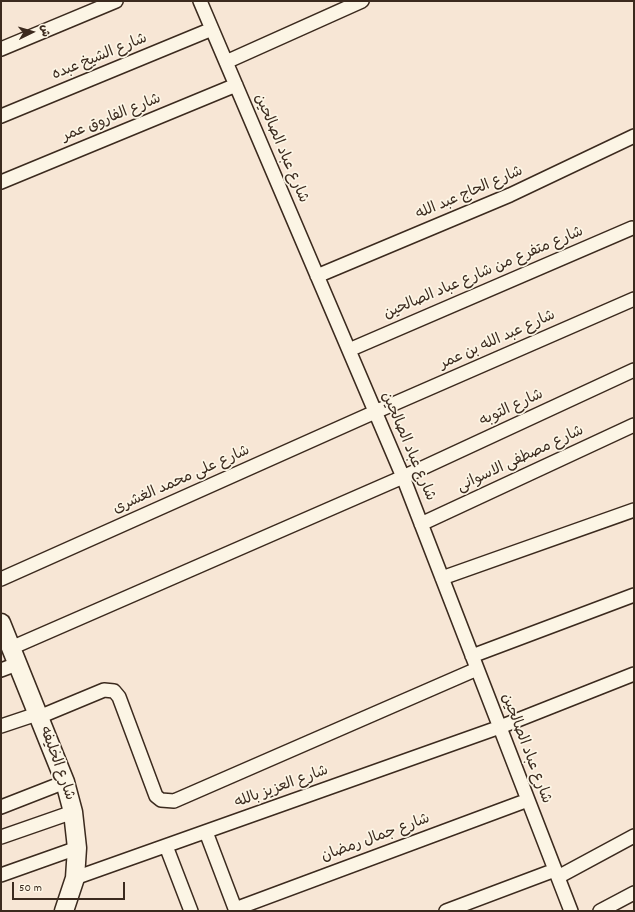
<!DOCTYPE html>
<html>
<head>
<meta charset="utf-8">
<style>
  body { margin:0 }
  #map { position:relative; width:635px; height:912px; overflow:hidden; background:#f7e6d5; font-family:Dekko,"Playpen Sans Arabic",sans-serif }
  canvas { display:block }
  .frame { position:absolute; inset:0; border:2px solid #3b2a1e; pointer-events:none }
  .north { position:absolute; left:12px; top:12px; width:40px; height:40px; -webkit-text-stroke:3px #fcf5e5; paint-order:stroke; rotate:85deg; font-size:11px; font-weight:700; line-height:16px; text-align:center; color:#3b2a1e }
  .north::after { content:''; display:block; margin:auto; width:14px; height:18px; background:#3b2a1e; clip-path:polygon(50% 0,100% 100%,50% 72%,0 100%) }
  .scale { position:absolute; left:12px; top:882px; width:113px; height:18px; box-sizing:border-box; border:2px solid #3b2a1e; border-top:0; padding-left:5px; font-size:12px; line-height:14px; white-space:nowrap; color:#3b2a1e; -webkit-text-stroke:3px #fcf5e5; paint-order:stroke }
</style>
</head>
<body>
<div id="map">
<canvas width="635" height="912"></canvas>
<div class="frame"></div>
<div class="north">ش</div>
<div class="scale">50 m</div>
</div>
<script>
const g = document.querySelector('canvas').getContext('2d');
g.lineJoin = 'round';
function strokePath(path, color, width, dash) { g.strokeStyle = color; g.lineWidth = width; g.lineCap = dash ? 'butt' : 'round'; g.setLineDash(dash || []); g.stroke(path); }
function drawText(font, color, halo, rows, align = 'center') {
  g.font = font + ' Dekko,"Playpen Sans Arabic",sans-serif'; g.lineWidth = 3.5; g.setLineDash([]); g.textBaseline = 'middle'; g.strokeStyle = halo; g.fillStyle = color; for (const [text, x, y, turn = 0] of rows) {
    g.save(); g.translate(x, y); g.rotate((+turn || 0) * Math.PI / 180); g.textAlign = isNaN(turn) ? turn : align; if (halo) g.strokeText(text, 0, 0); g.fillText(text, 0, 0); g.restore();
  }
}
const street = new Path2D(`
  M200 1 403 477 571 911
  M1 49 116 1
  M226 62 362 1
  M1 116 212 29
  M1 182 236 85
  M317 276 510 195 634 136
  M349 350 632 228
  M421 524 634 425
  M442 578 634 510
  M1 579 375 412 634 299
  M11 648 403 477 634 370
  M472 656 634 595
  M1 670 17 664
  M39 717 104 690 114 691 119 697 156 796 161 800 174 801 477 669
  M1 726 37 714
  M1 807 65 782
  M206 832 236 911
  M1 837 73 812
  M166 846 191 911
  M1 875 77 848
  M558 877 634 836
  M75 878 500 727 634 674
  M235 909 528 800
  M446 911 555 870
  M600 911 634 893`);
const secondary = new Path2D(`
  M1 623 65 782 73 812 77 848 75 878 64 911`);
strokePath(street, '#3b2a1e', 16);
strokePath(secondary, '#3b2a1e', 21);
strokePath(street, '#fcf5e5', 13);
strokePath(secondary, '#fcf5e5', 18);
drawText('15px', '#3b2a1e', '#fcf5e5', [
  ["شارع الشيخ عبده",100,58,-22],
  ["شارع الفاروق عمر",112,119,-22],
  ["شارع عباد الصالحين",280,149,67],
  ["شارع الحاج عبد الله",470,194,-23],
  ["شارع متفرع من شارع عباد الصالحين",484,274,-23],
  ["شارع عبد الله بن عمر",498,341,-24],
  ["شارع التوبه",512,409,-25],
  ["شارع عباد الصالحين",407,447,67],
  ["شارع مصطفى الاسوانى",521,460,-25],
  ["شارع على محمد الغشرى",182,481,-24],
  ["شارع عباد الصالحين",525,749,69],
  ["شارع الخليفه",56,764,70],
  ["شارع العزيز بالله",282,788,-20],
  ["شارع جمال رمضان",376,839,-20]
]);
</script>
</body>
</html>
